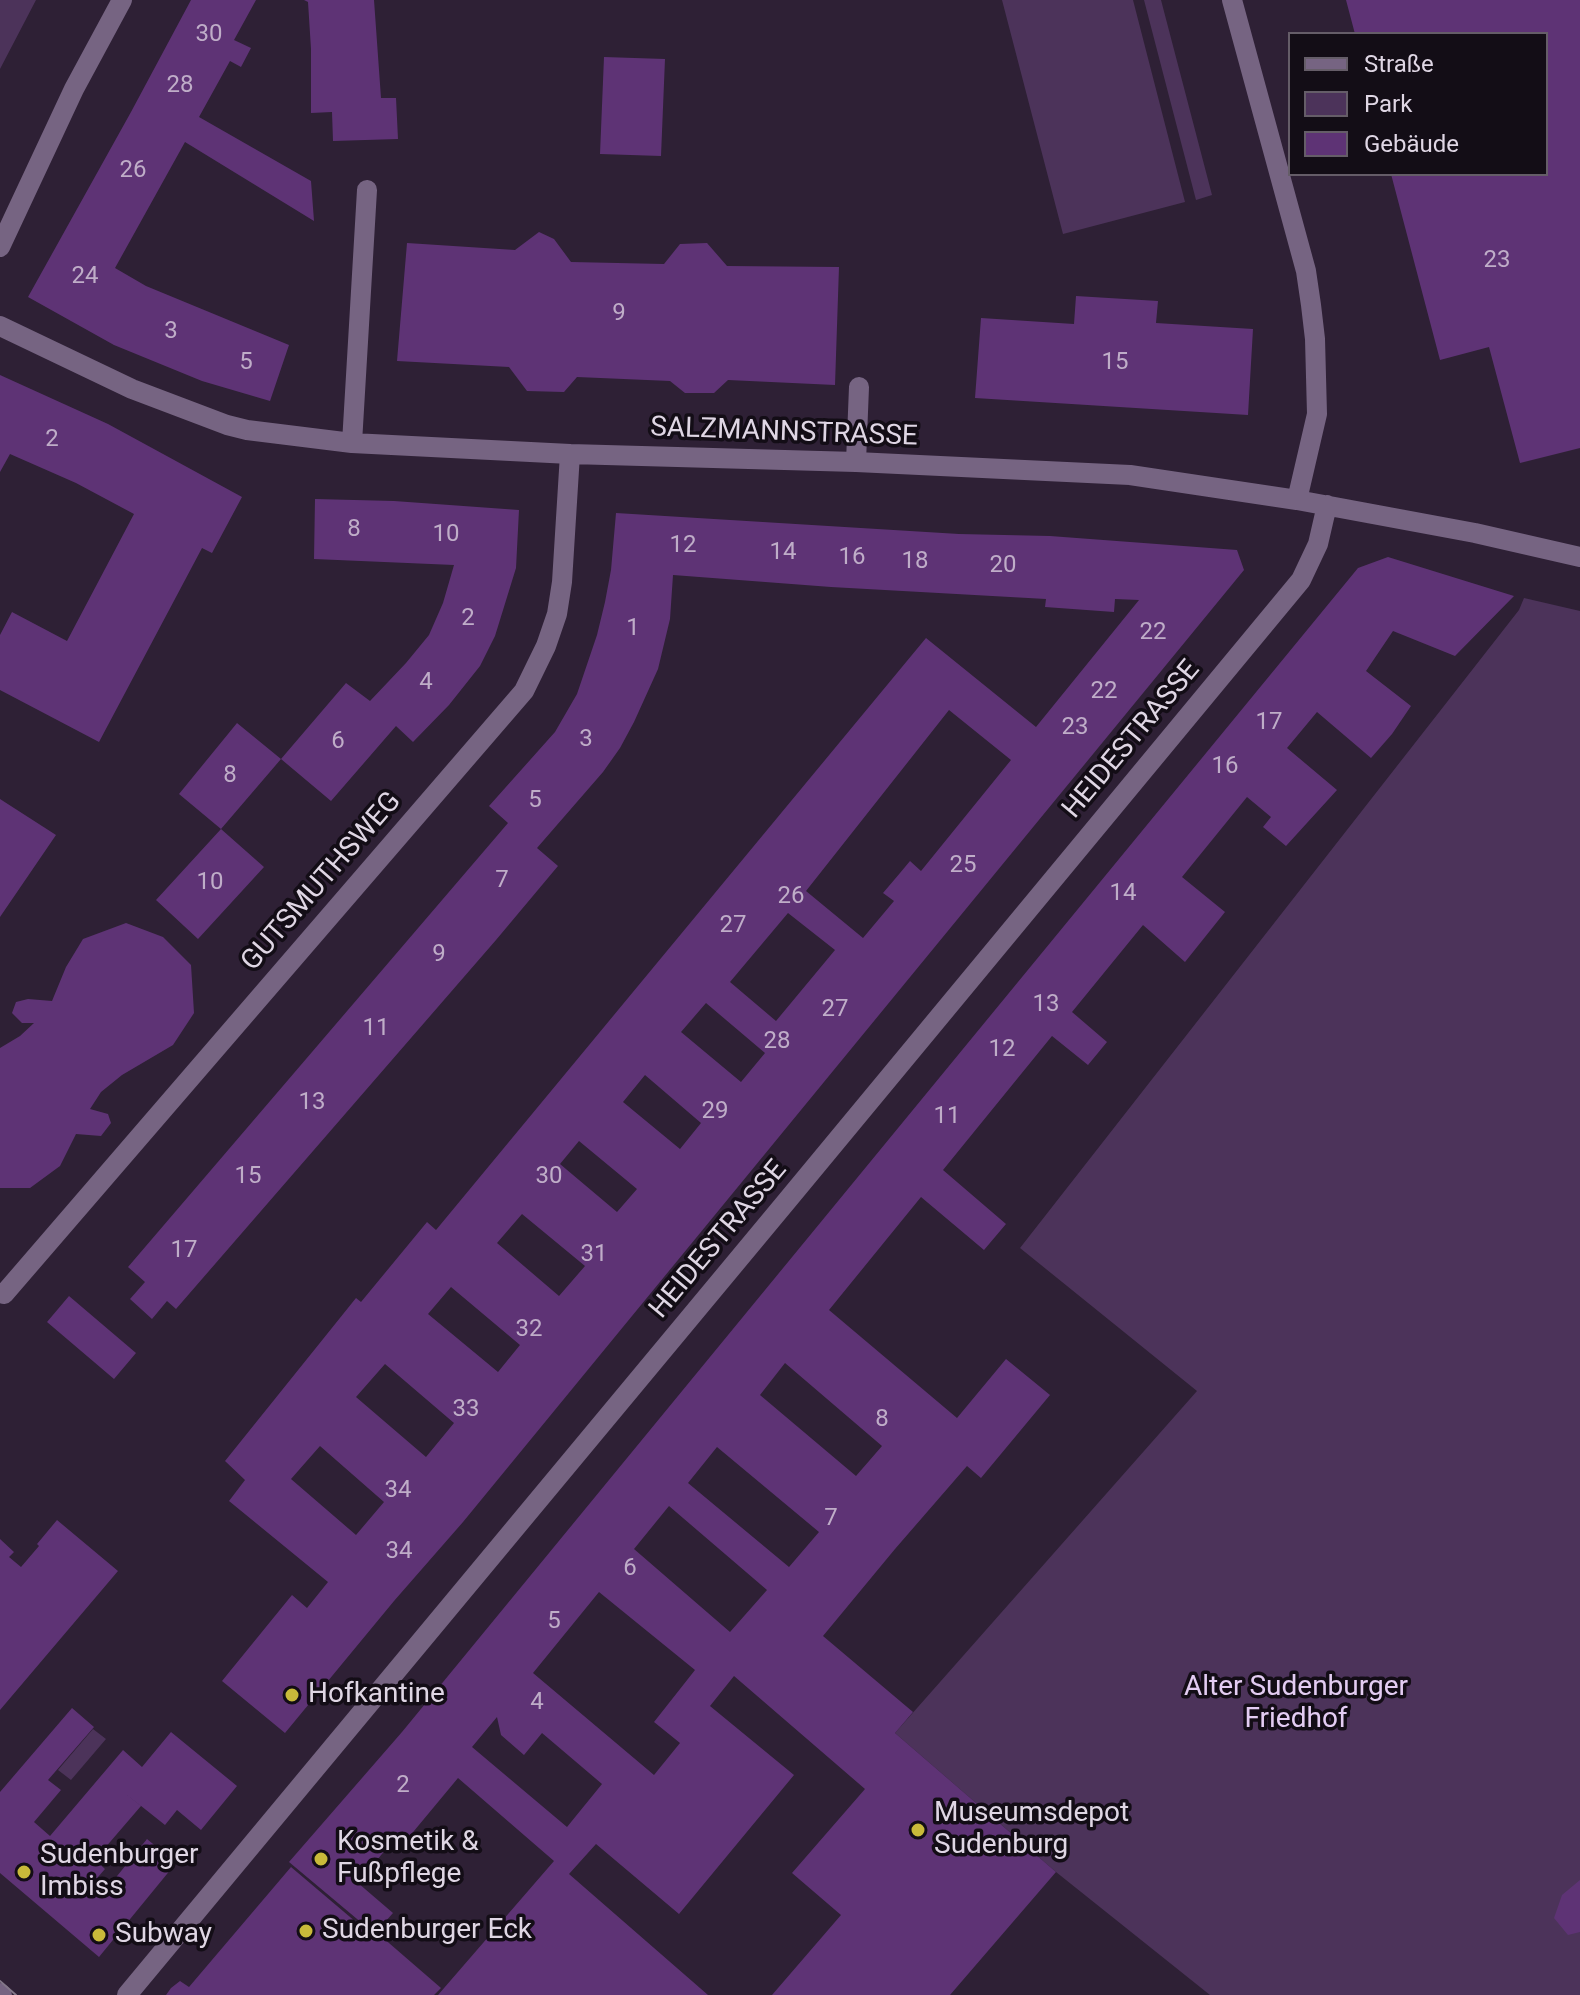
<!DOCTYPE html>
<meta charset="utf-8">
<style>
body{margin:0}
#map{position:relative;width:1580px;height:1995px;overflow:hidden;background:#2e2035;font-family:Roboto,sans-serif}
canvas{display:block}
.legend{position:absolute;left:1288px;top:32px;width:260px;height:144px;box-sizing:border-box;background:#130d16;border:2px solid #655d68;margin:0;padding:10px 14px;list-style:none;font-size:24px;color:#dfd6e4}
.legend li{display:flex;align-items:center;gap:16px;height:40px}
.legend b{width:40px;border:2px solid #655d68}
</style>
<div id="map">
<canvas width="1580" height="1995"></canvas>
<ul class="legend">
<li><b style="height:10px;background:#766482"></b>Straße</li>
<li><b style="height:22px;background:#4c335a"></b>Park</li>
<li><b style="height:22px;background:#5e3375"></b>Gebäude</li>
</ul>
</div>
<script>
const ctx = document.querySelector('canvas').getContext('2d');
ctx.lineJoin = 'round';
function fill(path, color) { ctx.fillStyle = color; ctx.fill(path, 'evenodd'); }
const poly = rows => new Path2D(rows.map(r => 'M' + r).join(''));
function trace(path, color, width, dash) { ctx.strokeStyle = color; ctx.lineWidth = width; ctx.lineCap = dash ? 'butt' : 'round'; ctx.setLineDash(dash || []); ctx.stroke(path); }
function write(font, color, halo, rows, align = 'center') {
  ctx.font = font + ' Roboto,sans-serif'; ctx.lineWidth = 7; ctx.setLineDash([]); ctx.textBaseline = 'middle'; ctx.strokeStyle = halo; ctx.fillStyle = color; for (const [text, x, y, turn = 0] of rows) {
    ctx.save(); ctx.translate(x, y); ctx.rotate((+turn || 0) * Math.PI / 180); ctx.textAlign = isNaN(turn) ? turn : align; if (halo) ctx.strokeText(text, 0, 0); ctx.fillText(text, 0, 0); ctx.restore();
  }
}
fill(poly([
 [0,0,36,0,0,69],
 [1002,0,1133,0,1185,202,1063,234],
 [1144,0,1161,0,1212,195,1196,200],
 [1524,598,1580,611,1580,1995,1210,1995,1056,1872,895,1733,1197,1391,1020,1248,1519,610],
 [93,1729,106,1739,71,1780,58,1770]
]), '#4c335a');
fill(poly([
 [191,0,256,0,234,40,251,48,241,67,230,61,199,117,311,181,314,221,185,142,115,268,146,286,289,345,270,401,202,381,114,345,28,297,131,112],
 [304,0,374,0,381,98,396,98,398,139,333,141,332,112,311,113,311,49,308,2],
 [1346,0,1580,0,1580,448,1520,463,1489,347,1440,360,1391,174,1546,174,1546,34,1355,34],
 [604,57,665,59,661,156,600,154],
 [539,232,554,239,571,262,664,264,680,244,707,243,727,266,839,267,835,385,728,380,714,393,685,393,670,381,577,377,564,392,527,391,509,367,397,361,407,243,515,250],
 [1076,296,1158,301,1156,323,1253,329,1248,415,975,398,981,318,1074,324],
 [0,375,108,424,242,497,212,553,202,548,99,742,0,690,0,635,12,612,67,641,134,514,76,483,10,454,0,472],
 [315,499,394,501,519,510,516,568,495,636,480,666,449,705,413,742,396,726,331,801,281,759,346,683,370,701,406,663,429,635,443,603,454,565,314,559],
 [616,513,959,534,1050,536,1237,550,1244,570,463,1522,394,1601,285,1733,222,1681,292,1595,307,1608,328,1582,229,1501,245,1480,225,1461,356,1298,361,1302,427,1222,436,1230,926,638,1036,727,1139,600,1115,599,1114,612,1045,607,1046,599,831,587,673,575,670,619,658,669,634,722,620,748,603,772,537,848,558,866,496,940,176,1309,167,1301,152,1319,130,1299,145,1282,128,1267,508,823,489,806,555,732,577,694,597,635,605,602,611,570],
 [949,710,1011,760,921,871,910,861,900,873,883,893,894,901,863,938,806,891],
 [788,913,835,950,776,1021,730,982],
 [706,1003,765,1053,741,1082,681,1032],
 [645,1075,701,1123,680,1149,623,1102],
 [579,1141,637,1189,617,1212,560,1164],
 [522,1214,585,1266,559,1296,497,1243],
 [451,1287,520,1345,498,1372,428,1314],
 [385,1364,454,1423,426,1457,356,1397],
 [320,1446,384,1502,356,1535,291,1479],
 [1388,557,1514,596,1455,656,1393,631,1366,671,1411,706,1392,734,1371,758,1317,712,1287,748,1337,790,1286,846,1263,827,1271,817,1247,797,1182,877,1225,912,1185,962,1143,925,1072,1012,1107,1042,1088,1065,1052,1036,943,1170,1006,1224,984,1250,921,1197,829,1310,957,1418,1006,1359,1050,1395,981,1478,967,1466,895,1549,823,1636,913,1712,895,1733,1056,1872,950,1995,772,1995,841,1915,792,1873,865,1789,734,1676,710,1706,794,1775,679,1914,596,1844,569,1874,708,1995,438,1995,554,1861,458,1778,404,1843,396,1837,358,1883,393,1913,378,1930,366,1920,363,1924,289,1862,402,1732,1358,568],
 [785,1363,882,1446,856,1476,760,1395],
 [717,1447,819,1532,789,1567,688,1483],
 [669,1506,767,1590,730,1632,634,1549],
 [599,1592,695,1670,654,1722,680,1743,654,1775,533,1673],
 [497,1717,501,1735,524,1755,542,1733,602,1784,567,1827,472,1747],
 [237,723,281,759,221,829,179,794],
 [0,799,56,835,0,917],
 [221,829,264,867,198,939,156,900],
 [126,923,163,937,191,965,194,1013,173,1045,122,1075,101,1092,90,1109,108,1114,111,1123,101,1136,76,1134,60,1166,30,1188,0,1188,0,1048,20,1036,34,1023,22,1023,12,1013,16,1002,28,999,52,1001,66,967,83,939],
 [69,1296,136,1353,114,1379,47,1322],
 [57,1520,118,1571,0,1710,0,1539,14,1552,9,1557,21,1567,39,1546,37,1544],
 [72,1708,94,1727,48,1780,61,1790,34,1822,50,1836,123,1750,142,1767,171,1732,237,1786,201,1830,177,1810,165,1825,121,1790,141,1806,98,1856,94,1853,91,1856,105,1869,98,1877,109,1886,147,1839,176,1863,99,1957,0,1873,0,1792],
 [291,1867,363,1928,367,1924,441,1988,434,1995,166,1995,171,1988,180,1981,189,1987],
 [1580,1880,1580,1932,1568,1935,1554,1918,1562,1895]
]), '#5e3375');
trace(poly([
 [1232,0,1306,271,1311,305,1315,339,1317,414,1297,500],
 [0,247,74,89,122,0],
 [0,326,132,389,227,425,247,430,352,443,570,454,856,462,1130,475,1297,500,1475,533,1580,557],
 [352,443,367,190],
 [856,462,859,387],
 [4,1294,524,691,546,646,557,614,562,582,570,454],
 [0,1993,2,1995],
 [127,1995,786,1202,1301,580,1318,544,1327,505]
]), '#766482', 20);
trace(poly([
 [0,1981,16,1995]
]), '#837789', 2);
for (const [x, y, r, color] of [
 [292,1695,8,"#c9ba3a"],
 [918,1830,8,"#c9ba3a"],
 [321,1859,8,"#c9ba3a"],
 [24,1872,8,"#c9ba3a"],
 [306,1931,8,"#c9ba3a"],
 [99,1935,8,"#c9ba3a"]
]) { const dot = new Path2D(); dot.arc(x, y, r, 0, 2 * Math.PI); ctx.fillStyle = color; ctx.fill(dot); trace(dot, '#130d16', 3); }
write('24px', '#bfadc8', null, [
 ["30",209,35],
 ["28",180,86],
 ["26",133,171],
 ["23",1497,261],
 ["24",85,277],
 ["9",619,314],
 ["3",171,332],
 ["5",246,363],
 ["15",1115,363],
 ["2",52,440],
 ["8",354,530],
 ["10",446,535],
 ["12",683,546],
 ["14",783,553],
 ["16",852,558],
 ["18",915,562],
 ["20",1003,566],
 ["2",468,619],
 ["1",633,629],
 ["22",1153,633],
 ["4",426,683],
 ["22",1104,692],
 ["17",1269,723],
 ["23",1075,728],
 ["3",586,740],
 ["6",338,742],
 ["16",1225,767],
 ["8",230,776],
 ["5",535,801],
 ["25",963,866],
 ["7",502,881],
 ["10",210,883],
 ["14",1123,894],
 ["26",791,897],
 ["27",733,926],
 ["9",439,955],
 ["13",1046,1005],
 ["27",835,1010],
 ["11",376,1029],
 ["28",777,1042],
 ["12",1002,1050],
 ["13",312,1103],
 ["29",715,1112],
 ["11",947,1117],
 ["15",248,1177],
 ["30",549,1177],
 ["17",184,1251],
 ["31",594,1255],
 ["32",529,1330],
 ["33",466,1410],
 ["8",882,1420],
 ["34",398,1491],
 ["7",831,1519],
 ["34",399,1552],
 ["6",630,1569],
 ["5",554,1622],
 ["4",537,1703],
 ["2",403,1786]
]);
write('28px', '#dfd6e4', '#130d16', [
 ["SALZMANNSTRASSE",784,433,2],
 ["HEIDESTRASSE",1132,740,-50],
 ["GUTSMUTHSWEG",322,882,-49],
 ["HEIDESTRASSE",719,1240,-50]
]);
write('28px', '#e3ccf2', '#130d16', [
 ["Alter Sudenburger",1296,1688],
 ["Friedhof",1296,1720]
]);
write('28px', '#dfd6e4', '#130d16', [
 ["Hofkantine",308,1695],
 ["Museumsdepot",934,1814],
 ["Sudenburg",934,1846],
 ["Kosmetik &",337,1843],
 ["Fußpflege",337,1875],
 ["Sudenburger",40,1856],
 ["Imbiss",40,1888],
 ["Sudenburger Eck",322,1931],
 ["Subway",115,1935]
], 'left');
</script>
